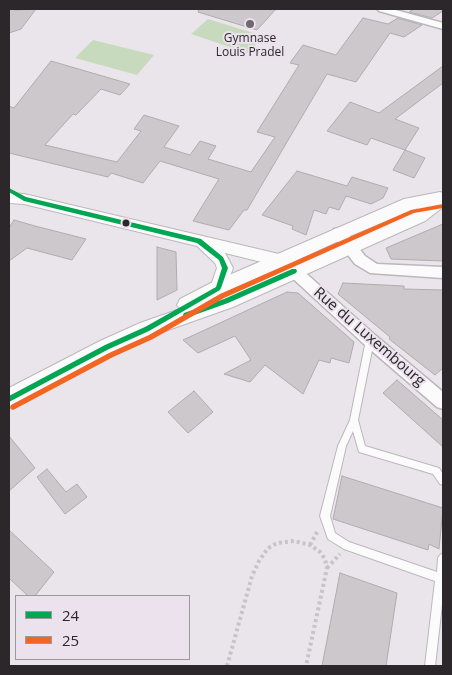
<!DOCTYPE html>
<style>
body{margin:0}
#map{position:relative;width:452px;height:675px;overflow:hidden;background:#eae5ea;font-family:"Open Sans",sans-serif}
canvas{display:block}
.frame{position:absolute;inset:0;border:10px solid #2b272b;pointer-events:none}
.legend{position:absolute;left:15px;top:595px;width:175px;height:65px;box-sizing:border-box;background:#ece2ed;border:1px solid #9f979f;margin:0;padding:6px 9px;list-style:none;font-size:15px;color:#2b272b}
.legend li{display:flex;align-items:center;gap:10px;height:25px}
.legend b{width:25px;border:1px solid #9f979f}
</style>
<div id="map">
<canvas width="452" height="675"></canvas>
<div class="frame"></div>
<ul class="legend">
<li><b style="height:6px;background:#00a651"></b>24</li>
<li><b style="height:6px;background:#f26522"></b>25</li>
</ul>
</div>
<script>
const ctx = document.querySelector('canvas').getContext('2d');
ctx.lineJoin = 'round';
function fill(path, color) { ctx.fillStyle = color; ctx.fill(path, 'evenodd'); }
const poly = rows => new Path2D(rows.map(r => 'M' + r).join(''));
function trace(path, color, width, dash) { ctx.strokeStyle = color; ctx.lineWidth = width; ctx.lineCap = dash ? 'butt' : 'round'; ctx.setLineDash(dash || []); ctx.stroke(path); }
function write(font, color, halo, rows, align = 'center') {
  ctx.font = font + ' "Open Sans",sans-serif'; ctx.lineWidth = 4; ctx.setLineDash([]); ctx.textBaseline = 'middle'; ctx.strokeStyle = halo; ctx.fillStyle = color; for (const [text, x, y, turn = 0] of rows) {
    ctx.save(); ctx.translate(x, y); ctx.rotate((+turn || 0) * Math.PI / 180); ctx.textAlign = isNaN(turn) ? turn : align; if (halo) ctx.strokeText(text, 0, 0); ctx.fillText(text, 0, 0); ctx.restore();
  }
}
fill(poly([
 [208,19,263,36,248,53,191,34],
 [93,40,154,55,137,75,75,58]
]), '#c7dabd');
const building = poly([
 [9,9,16,10,36,9,21,29,9,33,9,9],
 [199,9,276,9,257,30,198,12,199,9],
 [414,9,443,9,443,11,432,18,409,12,414,9],
 [363,18,388,24,398,18,422,25,404,37,390,33,356,82,327,74,247,210,244,210,229,230,193,221,219,179,160,161,143,183,111,173,108,177,9,153,9,106,14,108,51,61,130,84,120,95,101,89,76,115,73,114,45,145,117,162,141,131,134,129,144,115,179,126,164,147,190,155,200,141,216,146,208,159,251,172,275,137,257,132,299,65,290,63,303,45,336,55,363,18],
 [443,66,443,83,395,119,419,128,405,150,371,138,367,145,327,131,350,102,379,113,443,66],
 [405,150,425,158,414,178,393,170,405,150],
 [297,171,347,186,352,177,388,188,383,198,371,204,346,196,339,210,329,207,326,214,314,210,306,235,292,229,293,226,262,215,297,171],
 [14,220,35,226,86,239,72,260,27,248,9,261,9,228,14,220],
 [443,224,443,261,391,259,386,248,443,224],
 [157,247,176,252,177,290,157,300,157,247],
 [343,283,404,286,404,289,443,290,443,368,435,375,389,339,390,337,338,294,343,283],
 [287,292,298,293,354,342,349,363,331,358,330,363,319,360,303,394,265,365,250,382,224,374,251,360,235,336,198,353,183,340,287,292],
 [397,380,443,420,443,447,383,393,397,380],
 [194,391,213,412,188,433,168,412,194,391],
 [9,436,35,468,9,491,9,436],
 [47,469,66,492,77,484,87,497,65,514,37,477,47,469],
 [342,476,443,508,439,549,429,544,428,550,333,519,342,476],
 [9,530,54,572,35,596,28,596,9,578,9,530],
 [340,573,397,593,386,666,322,666,340,573]
]);
fill(building, '#ccc8cc');
trace(building, '#afabaf', 1);
const service = poly([
 [370,337,373,338,374,340,358,420,365,446,439,468,443,474,443,485,440,484,433,474,359,452,353,431,346,446,330,516,335,533,349,542,437,572,438,558,440,555,443,553,443,596,435,666,425,666,435,581,344,549,328,539,320,516,338,446,350,420,366,340,367,338,370,337]
]);
const minor = poly([
 [377,9,392,9,443,23,443,29,379,11,377,9],
 [339,228,344,229,365,256,377,264,443,267,443,278,370,273,355,264,334,237,332,233,334,229,339,228],
 [294,266,299,267,375,335,443,392,443,409,437,407,365,345,289,275,287,271,289,267,294,266]
]);
const tertiary = poly([
 [9,193,24,194,279,254,300,266,302,271,300,276,294,277,274,265,225,253,233,268,224,293,218,295,212,293,210,288,217,268,215,263,197,246,24,204,9,203,9,193]
]);
const secondary = poly([
 [440,192,443,193,443,207,425,221,233,307,154,335,114,353,9,409,9,388,100,341,140,323,180,309,177,305,180,299,211,283,404,199,440,192],
 [418,208,413,211,237,288,345,238,418,208]
]);
trace(service, '#bbb7bb', 2);
trace(minor, '#bbb7bb', 3);
trace(tertiary, '#bbb7bb', 2);
trace(secondary, '#bbb7bb', 2);
trace(poly([
 [310,545,317,532],
 [327,568,340,554],
 [227,666,252,576,259,561,268,548,277,543,294,541,310,545,320,552,325,559,327,568,306,666]
]), '#c6c4c6', 4, [3, 3]);
fill(service, '#fcfbfc');
fill(minor, '#fcfbfc');
fill(tertiary, '#fcfbfc');
fill(secondary, '#fcfbfc');
fill(poly([
 [9,188,26,197,201,239,223,257,228,268,221,288,220,290,149,331,109,349,9,402,9,396,105,345,145,327,216,287,222,268,219,260,197,243,24,201,9,192,9,188],
 [292,269,296,269,297,271,296,273,228,303,186,318,184,317,183,315,184,313,224,299,292,269]
]), '#00a651');
fill(poly([
 [443,204,443,208,414,213,224,298,153,339,113,357,15,409,13,410,11,409,10,407,11,405,109,353,149,335,220,294,411,210,443,204]
]), '#f26522');
for (const [x, y, r, color] of [
 [250,24,5,"#6e6a6e"],
 [126,223,4.5,"#2b272b"]
]) { const dot = new Path2D(); dot.arc(x, y, r, 0, 2 * Math.PI); ctx.fillStyle = color; ctx.fill(dot); trace(dot, '#ece2ed', 2); }
write('12px', '#2b272b', '#ece2ed', [
 ["Gymnase",250,39],
 ["Louis Pradel",250,53]
]);
write('15px', '#2b272b', '#ece2ed', [
 ["Rue du Luxembourg",369,337,41]
]);
</script>
